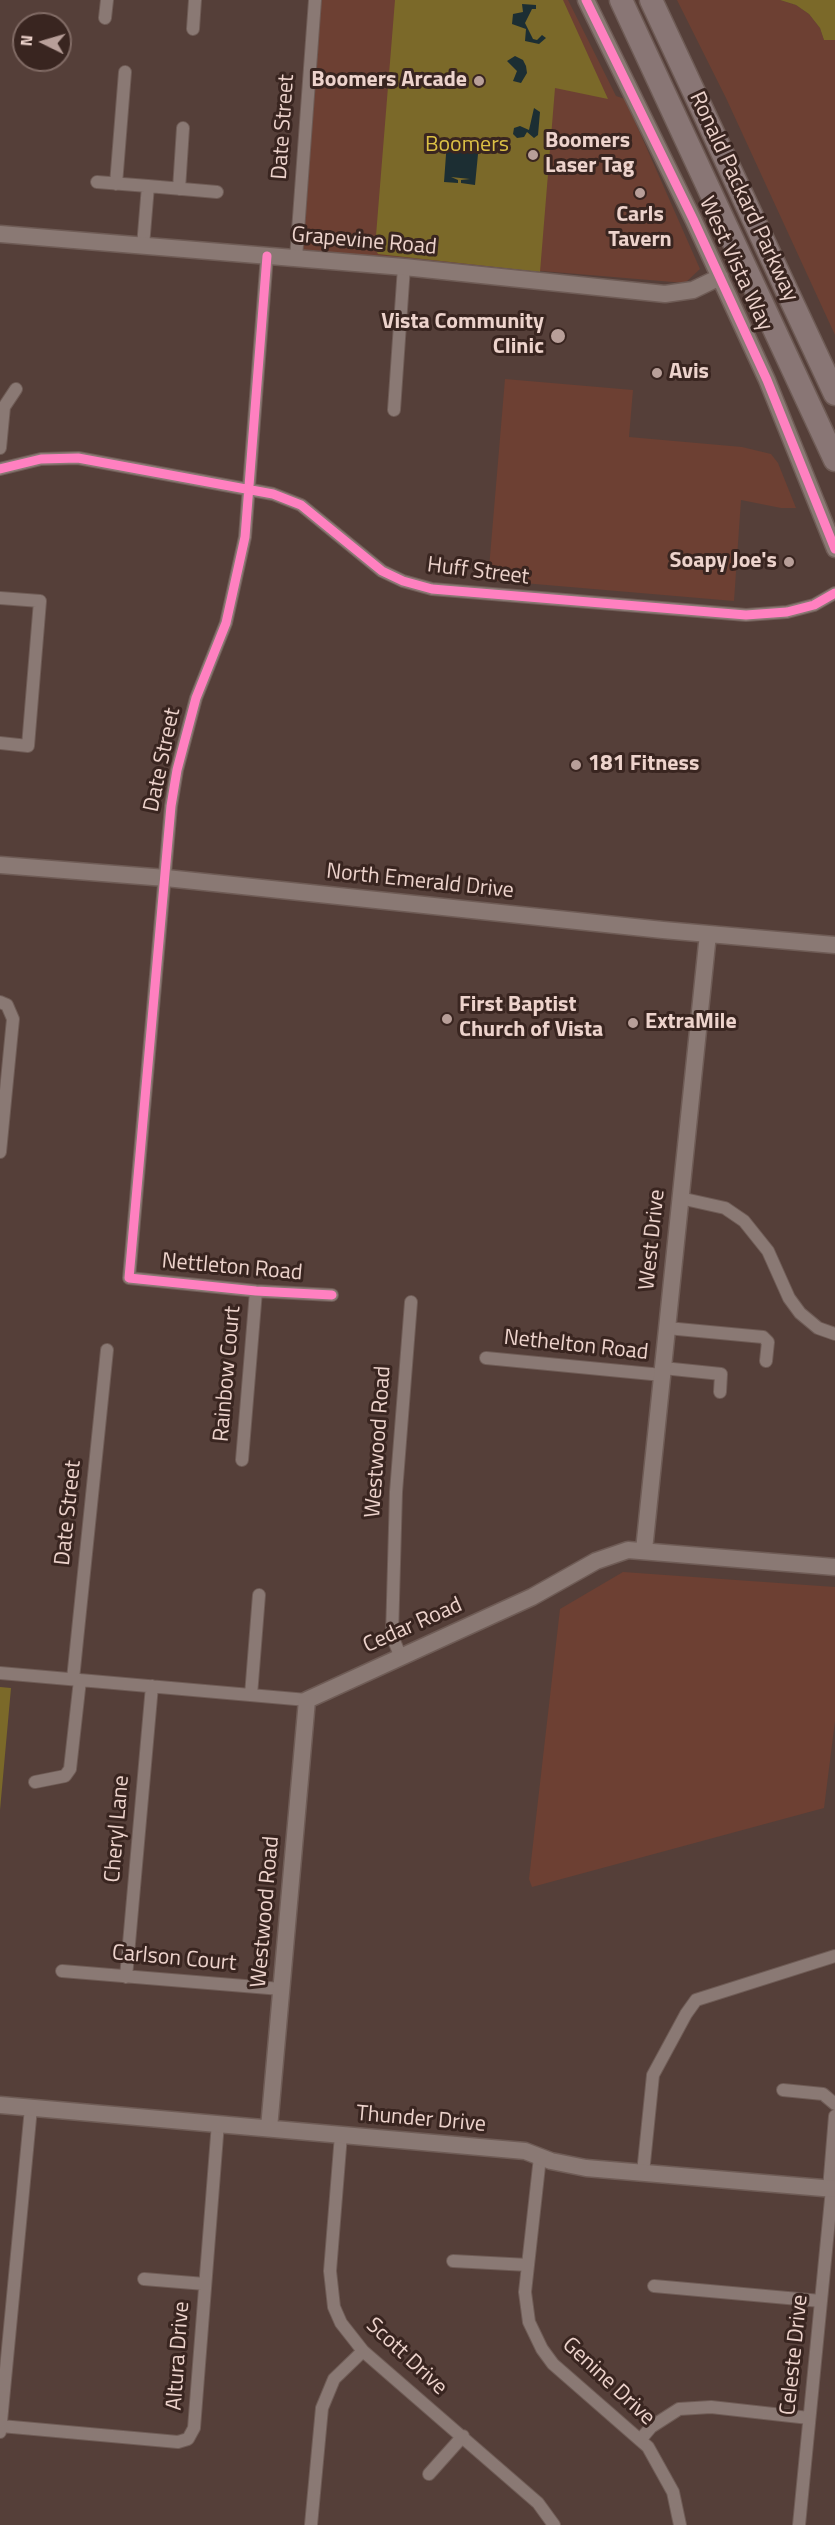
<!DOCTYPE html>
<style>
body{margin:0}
#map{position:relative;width:835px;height:2525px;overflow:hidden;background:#553f39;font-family:"Titillium Web",sans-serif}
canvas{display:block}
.north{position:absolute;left:12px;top:12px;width:60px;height:60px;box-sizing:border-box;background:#392520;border:2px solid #816b65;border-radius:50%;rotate:275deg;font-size:16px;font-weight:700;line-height:24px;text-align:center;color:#edd3cc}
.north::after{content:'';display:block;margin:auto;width:21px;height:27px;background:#b89f99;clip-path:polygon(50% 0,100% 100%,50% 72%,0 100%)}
</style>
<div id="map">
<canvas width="835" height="2525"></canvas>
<div class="north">N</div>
</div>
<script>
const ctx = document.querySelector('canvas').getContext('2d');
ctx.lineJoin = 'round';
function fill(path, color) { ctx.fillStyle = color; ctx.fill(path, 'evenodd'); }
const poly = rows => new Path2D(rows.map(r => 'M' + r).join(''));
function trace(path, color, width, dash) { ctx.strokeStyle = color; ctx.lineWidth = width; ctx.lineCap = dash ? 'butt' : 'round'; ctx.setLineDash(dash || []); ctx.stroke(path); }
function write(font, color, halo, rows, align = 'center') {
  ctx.font = font + ' "Titillium Web",sans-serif'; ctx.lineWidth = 6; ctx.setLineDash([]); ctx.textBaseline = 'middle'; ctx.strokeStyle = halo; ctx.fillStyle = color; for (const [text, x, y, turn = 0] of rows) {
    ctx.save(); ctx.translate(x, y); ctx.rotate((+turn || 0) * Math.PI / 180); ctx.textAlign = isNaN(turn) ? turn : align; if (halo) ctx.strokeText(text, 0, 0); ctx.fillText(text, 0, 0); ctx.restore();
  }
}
fill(poly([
 [320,0,568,0,616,96,625,99,700,269,685,283,302,251],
 [677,0,780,0,796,5,809,14,820,28,824,40,835,40,835,335,726,98],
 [505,379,633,390,629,437,742,447,771,454,778,463,796,508,781,508,741,500,734,601,488,580],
 [623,1572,835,1587,835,1721,824,1808,532,1887,529,1879,560,1609]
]), '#6d4033');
fill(poly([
 [395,0,563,0,608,99,555,88,540,272,378,254,375,248],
 [780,0,835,0,835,40,824,40,820,28,809,14,796,5],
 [0,1687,11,1688,0,1810]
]), '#7b6929');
fill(poly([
 [522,4,536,5,536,9,532,9,525,23,533,39,537,40,542,35,546,38,539,44,525,41,526,29,512,24,513,14,523,12],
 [515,56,523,60,526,66,527,73,521,83,513,81,517,71,507,61],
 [534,108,540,112,538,135,534,138,527,132,524,137,517,138,513,134,514,128,520,126,529,130],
 [447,141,479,144,475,185,461,183,461,180,470,179,451,177,458,180,458,183,444,182]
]), '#1c2e33');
const street = poly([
 [105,18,107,0],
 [193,29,195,0],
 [97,182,148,186],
 [116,184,125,72],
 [179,189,183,128],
 [143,246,148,186,217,192],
 [267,256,245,537,226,623,196,698,177,770,171,806,129,1278,256,1291,332,1295],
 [296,258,315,0],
 [394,410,404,267],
 [0,448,4,407,16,389],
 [0,469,41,459,78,458,273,494,301,505,382,571,403,581,432,589,746,615,787,612,814,605,835,593],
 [0,598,40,601,28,746,0,743],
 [0,1002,7,1005,13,1019,0,1152],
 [680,1198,725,1208,744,1221,768,1251,789,1298,800,1313,818,1328,835,1334],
 [667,1328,763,1337,768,1342,766,1361],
 [486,1358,662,1375],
 [663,1368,721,1374,720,1392],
 [242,1460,256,1291],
 [400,1655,392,1636,396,1492,411,1302],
 [0,1673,307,1700],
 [73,1679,107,1350],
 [251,1695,259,1595],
 [35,1782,65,1776,70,1769,80,1680],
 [62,1971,281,1989],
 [126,1977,152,1686],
 [783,2090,823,2094,835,2104],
 [341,2135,330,2271,334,2307,341,2323,363,2351,538,2503,554,2525],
 [540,2157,525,2292,529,2322,542,2349,553,2364,648,2447,673,2492,680,2525],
 [643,2173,653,2075,686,2014,696,2000,835,1956],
 [829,2189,835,2116],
 [453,2261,528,2265],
 [144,2279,205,2284],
 [654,2286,821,2301],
 [1,2426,178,2442,188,2439,194,2428,218,2123],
 [0,2432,31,2108],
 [640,2440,651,2427,679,2409,711,2407,809,2418],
 [429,2474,463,2436],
 [311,2525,322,2408,334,2379,363,2351],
 [799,2525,832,2189]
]);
const secondary = poly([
 [586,0,693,219,767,380,835,549],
 [0,234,404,267,665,294,693,290,720,277],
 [0,865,166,878,663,930,835,945],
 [644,1550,708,934],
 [0,2105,525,2151,551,2161,586,2168,835,2189],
 [269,2128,307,1700,532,1597,596,1561,628,1550,835,1567]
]);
const highway = poly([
 [621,0,835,460],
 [651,0,835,394]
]);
trace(street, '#6f5c56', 14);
trace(secondary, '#6f5c56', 19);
trace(highway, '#6f5c56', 25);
trace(street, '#8a7974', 12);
trace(secondary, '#8a7974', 16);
trace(highway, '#897675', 22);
trace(poly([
 [586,0,693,219,767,380,835,549],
 [267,256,245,537,226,623,196,698,177,770,171,806,129,1278,256,1291,332,1295],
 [0,469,41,459,78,458,273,494,301,505,382,571,403,581,432,589,746,615,787,612,814,605,835,593]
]), '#ff80c0', 9);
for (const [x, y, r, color] of [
 [479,81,6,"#b89f99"],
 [533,155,6,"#b89f99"],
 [640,193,6,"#b89f99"],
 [558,336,8,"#b89f99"],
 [657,373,6,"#b89f99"],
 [789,562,6,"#b89f99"],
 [576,765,6,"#b89f99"],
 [447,1019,6,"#b89f99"],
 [633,1023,6,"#b89f99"]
]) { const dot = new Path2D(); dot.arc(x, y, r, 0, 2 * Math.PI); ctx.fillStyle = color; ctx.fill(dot); trace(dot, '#392520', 2); }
write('bold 22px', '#edd3cc', '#392520', [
 ["Boomers Arcade",467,81,"right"],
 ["Boomers",545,142],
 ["Laser Tag",545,167],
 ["Carls",640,216,"center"],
 ["Tavern",640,241,"center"],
 ["Vista Community",544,323,"right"],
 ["Clinic",544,348,"right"],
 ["Avis",669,373],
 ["Soapy Joe's",777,562,"right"],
 ["181 Fitness",588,765],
 ["First Baptist",459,1006],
 ["Church of Vista",459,1031],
 ["ExtraMile",645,1023]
], 'left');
write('22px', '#edd3cc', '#392520', [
 ["Date Street",284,127,-86],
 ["Ronald Packard Parkway",743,197,65],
 ["Grapevine Road",364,242,5],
 ["West Vista Way",735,264,65],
 ["Huff Street",478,572,7],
 ["Date Street",163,760,-78],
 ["North Emerald Drive",420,882,6],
 ["West Drive",653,1240,-84],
 ["Nettleton Road",232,1268,5],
 ["Nethelton Road",576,1346,6],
 ["Rainbow Court",228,1374,-85],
 ["Westwood Road",379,1442,-86],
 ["Date Street",69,1513,-84],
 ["Cedar Road",413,1626,-24],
 ["Cheryl Lane",118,1829,-85],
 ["Westwood Road",266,1912,-85],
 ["Carlson Court",174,1959,5],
 ["Thunder Drive",421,2120,5],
 ["Celeste Drive",795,2355,-84],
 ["Altura Drive",179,2356,-86],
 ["Scott Drive",406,2357,43],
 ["Genine Drive",608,2382,43]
]);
write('22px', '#dcc045', '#392520', [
 ["Boomers",467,146]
]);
</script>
